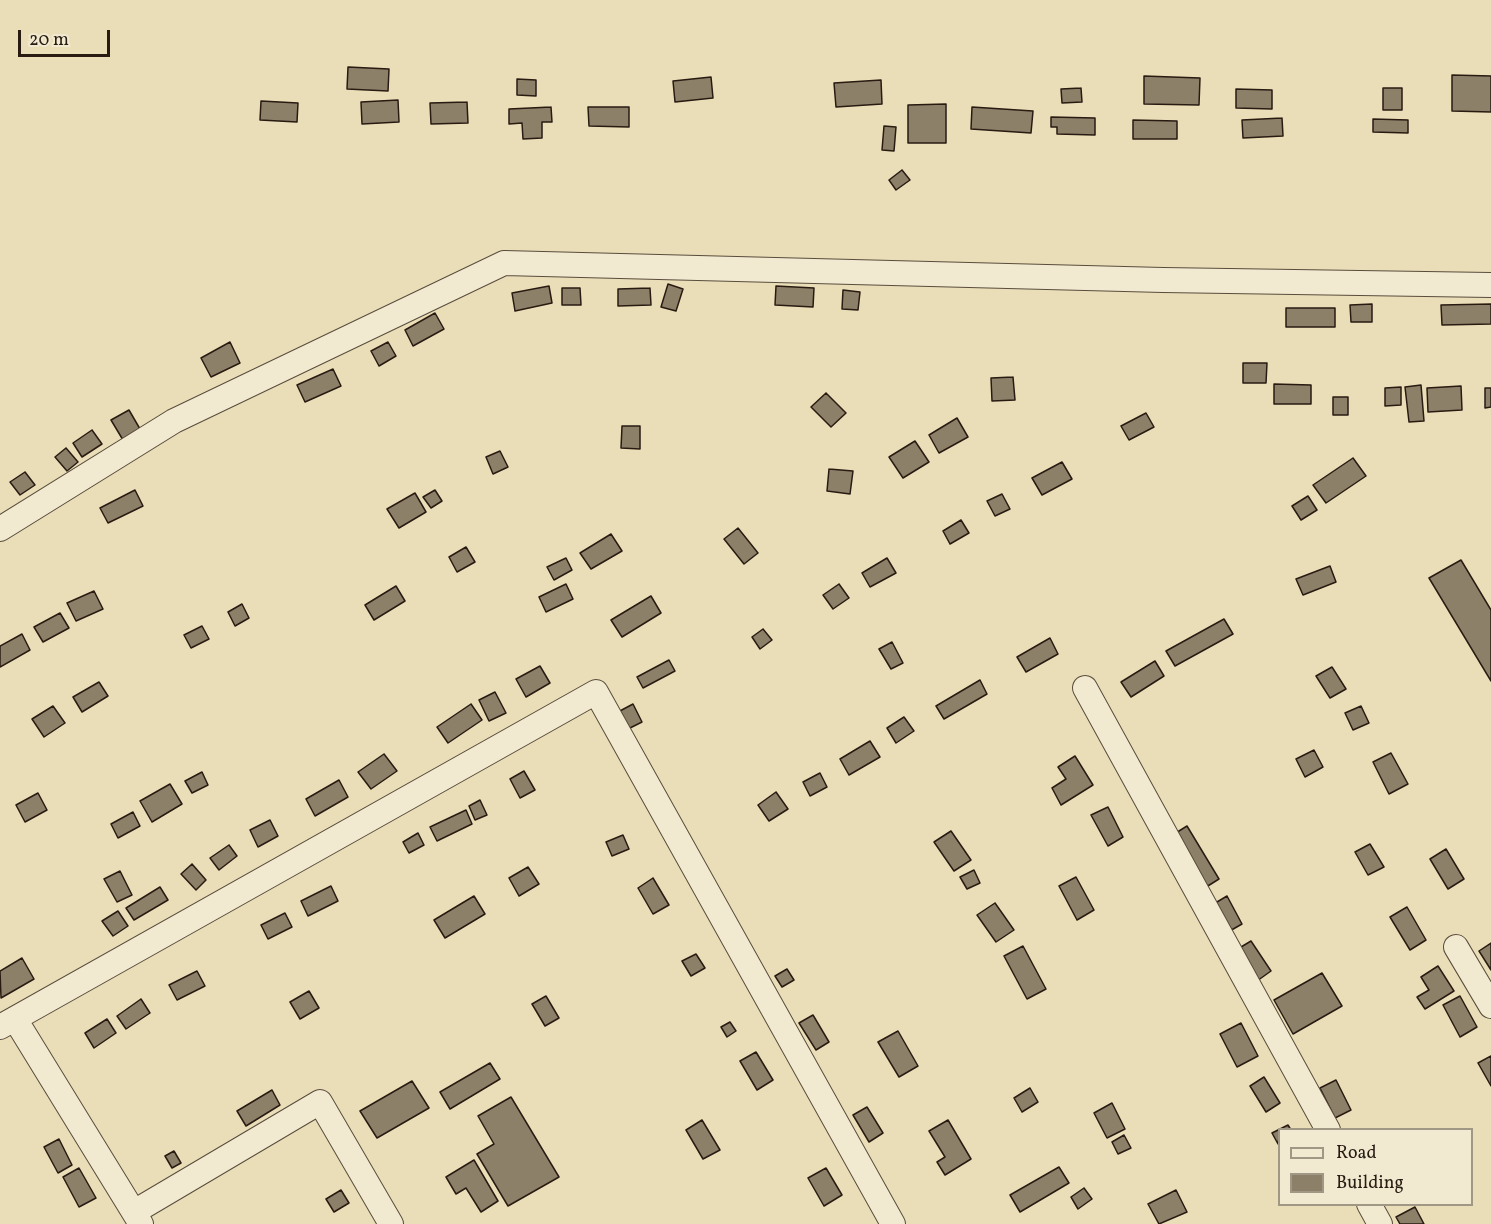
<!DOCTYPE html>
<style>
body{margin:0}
#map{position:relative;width:1491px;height:1224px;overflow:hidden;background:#eadeb8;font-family:Vollkorn,serif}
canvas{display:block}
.legend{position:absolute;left:1278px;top:1128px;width:195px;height:78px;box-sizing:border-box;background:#f1ead1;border:2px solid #a19785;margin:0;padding:8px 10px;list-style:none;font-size:18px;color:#291b12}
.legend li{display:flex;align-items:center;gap:12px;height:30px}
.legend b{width:30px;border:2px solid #a19785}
.scale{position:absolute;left:18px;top:30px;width:92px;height:27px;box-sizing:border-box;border:3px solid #291b12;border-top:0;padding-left:8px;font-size:18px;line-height:21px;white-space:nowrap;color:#291b12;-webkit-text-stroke:4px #f1ead1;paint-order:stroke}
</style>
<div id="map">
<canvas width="1491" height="1224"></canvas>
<ul class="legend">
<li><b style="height:8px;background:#f1ead1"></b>Road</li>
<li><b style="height:16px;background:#8d8068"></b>Building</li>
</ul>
<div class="scale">20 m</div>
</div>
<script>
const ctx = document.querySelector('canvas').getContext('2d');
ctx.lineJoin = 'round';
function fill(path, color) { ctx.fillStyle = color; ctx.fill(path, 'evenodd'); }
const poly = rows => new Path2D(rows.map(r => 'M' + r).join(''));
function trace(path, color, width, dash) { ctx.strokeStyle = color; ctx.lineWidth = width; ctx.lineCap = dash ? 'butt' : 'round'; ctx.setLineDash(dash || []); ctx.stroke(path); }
const building = poly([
 [348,67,389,69,388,91,347,89,348,67],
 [1452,75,1491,76,1491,112,1452,111,1452,75],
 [1144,76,1200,78,1199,105,1144,104,1144,76],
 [711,77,713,98,675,102,673,81,711,77],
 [517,79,536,80,536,96,517,95,517,79],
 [881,80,882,104,836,107,834,83,881,80],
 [1081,88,1082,102,1062,103,1061,89,1081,88],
 [1383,88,1402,88,1402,110,1383,110,1383,88],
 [1236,89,1272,90,1272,109,1236,108,1236,89],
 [398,100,399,122,362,124,361,102,398,100],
 [261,101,298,103,297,122,260,120,261,101],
 [467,102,468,123,431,124,430,103,467,102],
 [946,104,946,143,908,143,908,105,946,104],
 [551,107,552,122,542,122,542,138,523,139,522,123,509,124,509,109,551,107],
 [588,107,629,107,629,127,589,126,588,107],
 [972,107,1033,111,1031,133,971,129,972,107],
 [1051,117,1095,118,1095,135,1057,134,1057,127,1051,127,1051,117],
 [1282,118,1283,136,1243,138,1242,120,1282,118],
 [1373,119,1408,120,1408,133,1373,132,1373,119],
 [1133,120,1177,121,1177,139,1133,139,1133,120],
 [884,126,896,127,894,151,882,150,884,126],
 [902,170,910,180,896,190,889,180,902,170],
 [668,284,683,289,676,311,661,307,668,284],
 [549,286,552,303,515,311,512,293,549,286],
 [776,286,814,288,813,307,775,305,776,286],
 [562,288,580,288,581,305,562,305,562,288],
 [650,288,651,305,618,306,618,289,650,288],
 [843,290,860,292,858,310,842,309,843,290],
 [1372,304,1372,322,1351,322,1350,305,1372,304],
 [1491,304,1491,324,1442,325,1441,305,1491,304],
 [1286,308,1335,308,1335,327,1286,327,1286,308],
 [435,313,444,329,413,346,405,330,435,313],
 [230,342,240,363,211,377,201,358,230,342],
 [388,342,396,356,379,366,371,351,388,342],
 [1243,363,1267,363,1266,383,1243,383,1243,363],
 [333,369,341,386,305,402,297,385,333,369],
 [1013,377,1015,400,992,401,991,378,1013,377],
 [1274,384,1311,385,1311,404,1274,404,1274,384],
 [1421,385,1424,421,1409,422,1405,387,1421,385],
 [1461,386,1462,410,1428,412,1427,388,1461,386],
 [1401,387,1401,405,1385,406,1385,388,1401,387],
 [1485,388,1491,388,1491,407,1485,408,1485,388],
 [826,393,846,413,831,427,811,407,826,393],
 [1333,397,1348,397,1348,415,1333,415,1333,397],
 [129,410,140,429,123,440,111,420,129,410],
 [1146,413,1154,427,1129,440,1121,426,1146,413],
 [957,418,968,437,939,453,929,435,957,418],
 [622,426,640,426,640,449,621,448,622,426],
 [92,430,102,444,82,457,73,443,92,430],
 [915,441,929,462,903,478,889,457,915,441],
 [66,448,78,462,67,471,55,457,66,448],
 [500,451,508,467,493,474,486,457,500,451],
 [1353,458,1366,476,1326,503,1313,485,1353,458],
 [1062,462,1072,479,1042,495,1032,478,1062,462],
 [829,469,853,471,850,494,827,491,829,469],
 [25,472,35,485,20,495,10,482,25,472],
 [135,490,143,506,108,523,100,508,135,490],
 [435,490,442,501,431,508,423,497,435,490],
 [415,493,426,512,399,528,387,509,415,493],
 [1002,494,1010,509,995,516,987,501,1002,494],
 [1308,496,1317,510,1301,520,1292,506,1308,496],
 [961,520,969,533,950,544,943,531,961,520],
 [738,528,758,553,744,564,724,539,738,528],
 [611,534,622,551,591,569,580,553,611,534],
 [466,547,475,562,457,572,449,557,466,547],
 [566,558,572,570,554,580,547,567,566,558],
 [887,558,896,573,870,587,862,573,887,558],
 [1461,560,1491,610,1491,681,1429,578,1461,560],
 [1330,566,1336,582,1303,595,1296,579,1330,566],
 [566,584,573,599,546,612,539,597,566,584],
 [839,584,849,598,833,609,823,595,839,584],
 [396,586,405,601,374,620,365,605,396,586],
 [94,591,103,609,76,621,67,603,94,591],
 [651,596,661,613,622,637,611,620,651,596],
 [242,604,249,618,235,626,228,612,242,604],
 [60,613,69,628,43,642,34,627,60,613],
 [1224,619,1233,634,1175,666,1166,651,1224,619],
 [202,626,209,639,191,648,184,635,202,626],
 [763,629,772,640,760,649,752,637,763,629],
 [22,634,30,650,0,667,0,646,22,634],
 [1050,638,1058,654,1026,672,1017,657,1050,638],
 [892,642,903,663,891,669,879,649,892,642],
 [669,660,675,671,643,688,637,677,669,660],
 [1155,661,1164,676,1131,697,1121,682,1155,661],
 [540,666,550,683,526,697,516,679,540,666],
 [1332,667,1346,689,1330,698,1316,676,1332,667],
 [980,680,987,694,944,719,936,706,980,680],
 [99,682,108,696,82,712,73,697,99,682],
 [495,692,506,713,489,721,479,700,495,692],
 [471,704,482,720,448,743,437,727,471,704],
 [633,704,642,722,626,730,618,712,633,704],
 [53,706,65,723,44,737,32,719,53,706],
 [1361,706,1369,723,1353,730,1345,713,1361,706],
 [904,717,914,731,896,743,887,728,904,717],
 [870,741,880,757,849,775,840,759,870,741],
 [1314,750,1323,767,1305,777,1296,759,1314,750],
 [1391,753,1408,784,1389,794,1373,762,1391,753],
 [384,754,397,771,371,789,358,772,384,754],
 [1075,756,1093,785,1061,805,1052,788,1066,779,1058,767,1075,756],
 [524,771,535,790,520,798,510,779,524,771],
 [202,772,208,785,192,793,185,781,202,772],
 [820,773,827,787,810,796,803,782,820,773],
 [339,780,348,797,315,816,306,799,339,780],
 [170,784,182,804,152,822,140,801,170,784],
 [776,792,788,809,769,821,758,805,776,792],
 [38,793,47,810,25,822,16,805,38,793],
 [480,800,487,815,475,820,469,806,480,800],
 [1108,807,1123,837,1108,846,1091,815,1108,807],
 [466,810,472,824,437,841,430,827,466,810],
 [133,812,140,826,118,838,111,824,133,812],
 [270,820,278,836,258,847,250,830,270,820],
 [1187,826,1219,879,1203,889,1171,836,1187,826],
 [951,831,971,860,954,871,934,842,951,831],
 [418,833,424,845,409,853,403,842,418,833],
 [623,835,629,849,612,856,606,842,623,835],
 [1370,844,1384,867,1368,875,1355,852,1370,844],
 [229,845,237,856,219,870,210,858,229,845],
 [1446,849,1464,879,1448,889,1430,859,1446,849],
 [192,864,206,880,196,890,181,874,192,864],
 [528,867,539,884,519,896,509,878,528,867],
 [974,870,980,883,967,889,960,877,974,870],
 [120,871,132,895,117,902,104,879,120,871],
 [1076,877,1094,910,1077,920,1059,886,1076,877],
 [653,878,669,905,653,914,638,888,653,878],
 [331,886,338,901,308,916,301,901,331,886],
 [160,887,168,900,134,920,126,908,160,887],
 [474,896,485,914,445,938,434,920,474,896],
 [1227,896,1242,924,1228,932,1212,905,1227,896],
 [995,903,1014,930,996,942,977,915,995,903],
 [1407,907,1426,940,1410,950,1390,917,1407,907],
 [118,911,128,926,113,936,102,921,118,911],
 [285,913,292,927,268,939,261,925,285,913],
 [1251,941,1271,971,1257,981,1236,950,1251,941],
 [1491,943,1491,970,1479,951,1491,943],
 [1023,946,1046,989,1027,999,1004,956,1023,946],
 [696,954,705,968,691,976,682,961,696,954],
 [22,958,34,979,1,998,0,971,22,958],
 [1438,966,1454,991,1425,1009,1417,997,1429,990,1421,977,1438,966],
 [787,969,794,980,782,987,775,976,787,969],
 [197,971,205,986,177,1000,169,985,197,971],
 [1322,973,1342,1006,1293,1034,1274,1000,1322,973],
 [309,991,319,1008,300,1019,290,1002,309,991],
 [546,996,559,1018,545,1026,532,1004,546,996],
 [1460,996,1477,1027,1460,1037,1443,1005,1460,996],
 [141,999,150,1013,126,1029,117,1016,141,999],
 [813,1015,829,1042,816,1050,799,1023,813,1015],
 [107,1019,116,1033,94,1048,85,1033,107,1019],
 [730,1022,736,1031,727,1037,721,1027,730,1022],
 [1241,1023,1258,1056,1237,1067,1220,1034,1241,1023],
 [898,1031,918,1066,899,1077,878,1042,898,1031],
 [756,1052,773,1080,757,1090,740,1061,756,1052],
 [1491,1056,1491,1086,1478,1063,1491,1056],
 [490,1063,500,1079,450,1109,440,1092,490,1063],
 [1264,1077,1280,1103,1266,1112,1250,1086,1264,1077],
 [1336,1080,1351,1110,1335,1118,1320,1088,1336,1080],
 [412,1081,429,1108,377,1138,360,1111,412,1081],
 [1030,1088,1038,1102,1022,1112,1014,1098,1030,1088],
 [272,1090,280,1105,246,1126,237,1111,272,1090],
 [511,1097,559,1177,508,1206,477,1154,494,1144,478,1116,511,1097],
 [1112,1103,1125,1129,1107,1138,1094,1113,1112,1103],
 [867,1107,883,1133,869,1142,853,1115,867,1107],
 [702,1120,720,1150,703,1159,686,1130,702,1120],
 [948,1120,971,1159,945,1175,937,1162,945,1157,929,1131,948,1120],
 [1288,1125,1291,1130,1280,1130,1278,1144,1272,1133,1288,1125],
 [1124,1135,1131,1148,1118,1154,1112,1142,1124,1135],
 [59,1139,72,1165,58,1173,44,1147,59,1139],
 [174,1151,181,1163,172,1168,165,1156,174,1151],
 [474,1160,498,1201,481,1212,466,1188,456,1194,446,1177,474,1160],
 [1059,1167,1069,1183,1020,1212,1010,1195,1059,1167],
 [79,1168,96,1198,79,1207,63,1177,79,1168],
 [826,1168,842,1195,824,1206,808,1178,826,1168],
 [1084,1188,1092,1199,1078,1209,1071,1197,1084,1188],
 [341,1190,349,1203,334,1212,326,1199,341,1190],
 [1176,1190,1187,1212,1159,1224,1148,1204,1176,1190],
 [1415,1207,1424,1224,1400,1224,1396,1217,1415,1207]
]);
fill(building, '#8d8068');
trace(building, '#291b12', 1.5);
const minor = poly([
 [0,529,174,421,504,263,1163,280,1491,285],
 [1085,688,1328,1130],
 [1456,947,1491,1006],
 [15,1019,141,1224],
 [0,1027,596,692,893,1224],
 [1369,1204,1380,1224],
 [134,1212,320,1102,391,1224]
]);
trace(minor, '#594c3c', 26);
trace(minor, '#f1ead1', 24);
</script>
